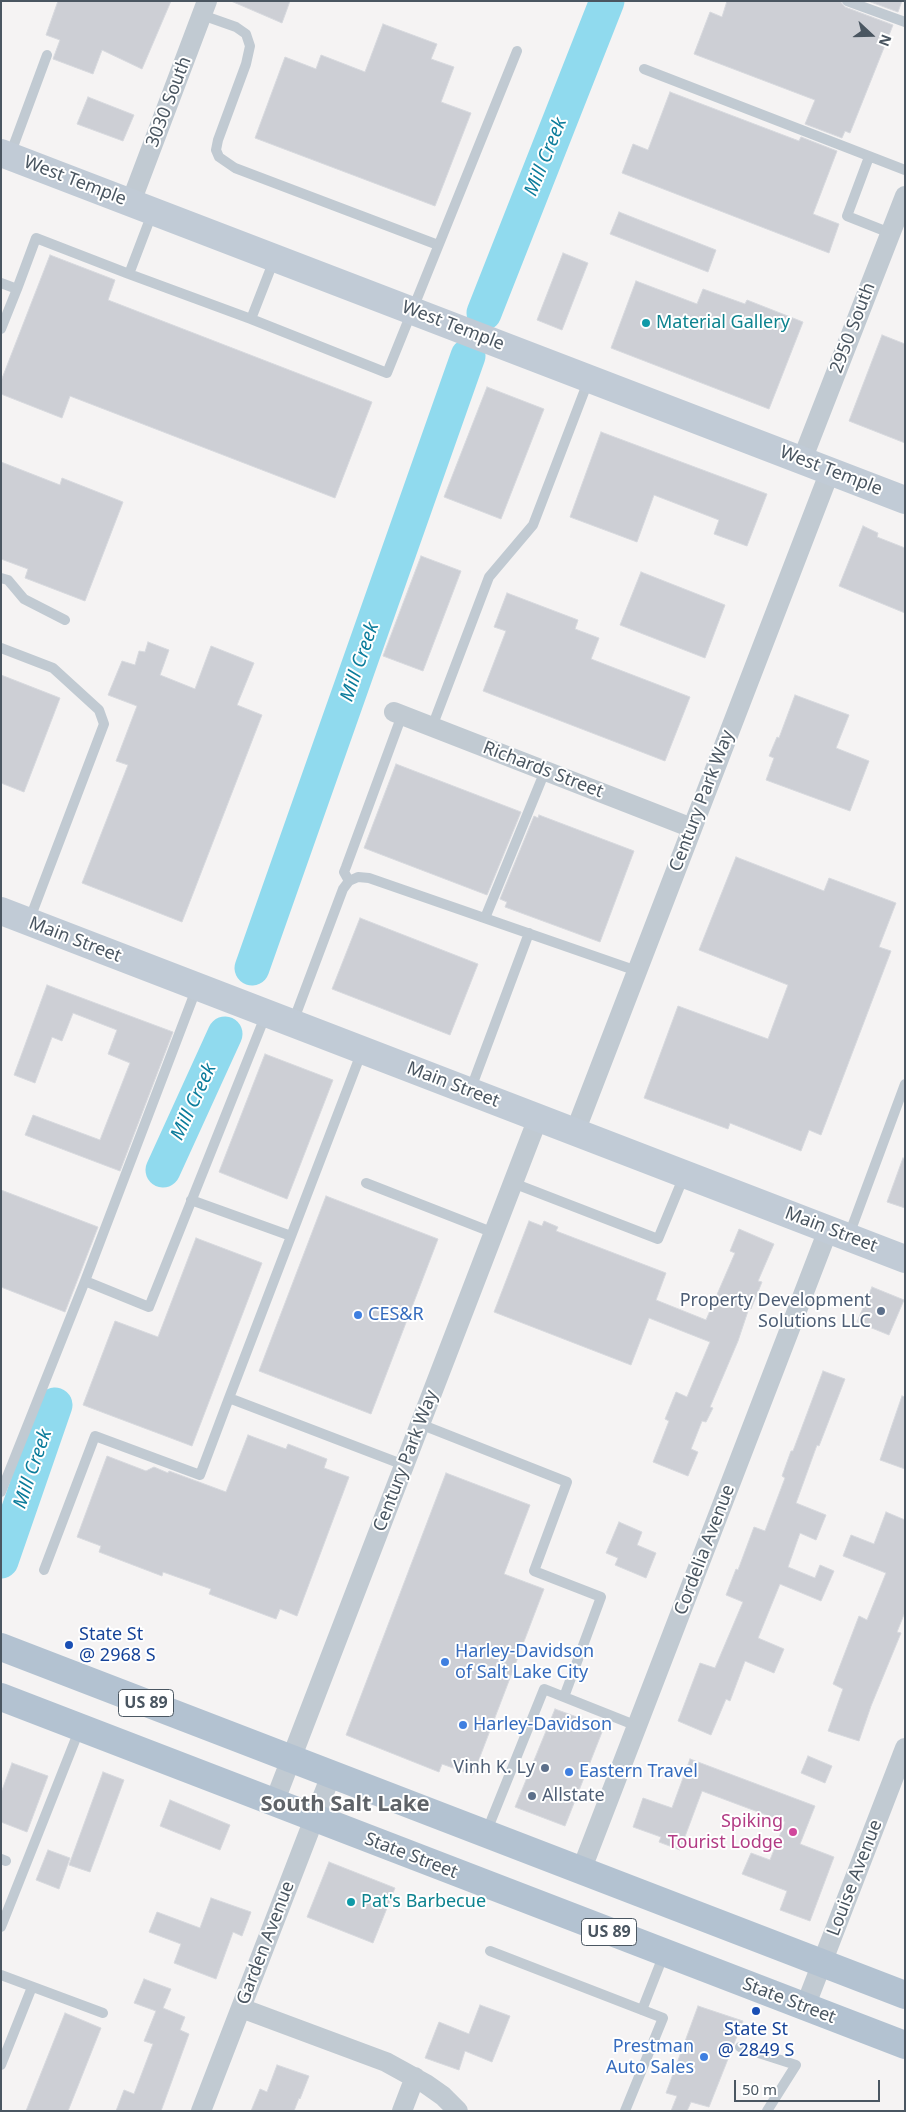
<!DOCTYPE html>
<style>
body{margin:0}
#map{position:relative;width:906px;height:2112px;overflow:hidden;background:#f5f3f3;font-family:"Noto Sans",sans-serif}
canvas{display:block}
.frame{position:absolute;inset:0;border:2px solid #4a5661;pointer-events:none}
.north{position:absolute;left:846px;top:10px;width:50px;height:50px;-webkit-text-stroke:4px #fff;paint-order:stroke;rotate:111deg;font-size:14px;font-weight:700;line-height:20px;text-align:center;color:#4a5661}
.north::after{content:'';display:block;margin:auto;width:18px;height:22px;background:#4a5661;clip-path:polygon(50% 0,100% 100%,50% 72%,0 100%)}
.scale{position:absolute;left:734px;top:2080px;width:146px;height:22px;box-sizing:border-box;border:2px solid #4a5661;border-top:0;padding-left:6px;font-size:15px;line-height:18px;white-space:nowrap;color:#4a5661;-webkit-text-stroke:4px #fff;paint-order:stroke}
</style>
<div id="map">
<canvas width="906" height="2112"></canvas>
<div class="frame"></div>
<div class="north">N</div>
<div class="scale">50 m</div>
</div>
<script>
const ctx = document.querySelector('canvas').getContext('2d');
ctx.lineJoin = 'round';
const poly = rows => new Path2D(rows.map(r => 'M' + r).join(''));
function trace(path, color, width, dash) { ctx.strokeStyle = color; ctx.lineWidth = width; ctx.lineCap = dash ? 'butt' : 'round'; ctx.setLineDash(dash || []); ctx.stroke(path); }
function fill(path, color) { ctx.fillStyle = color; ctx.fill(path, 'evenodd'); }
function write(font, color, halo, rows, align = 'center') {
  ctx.font = font + ' "Noto Sans",sans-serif'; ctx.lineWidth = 4; ctx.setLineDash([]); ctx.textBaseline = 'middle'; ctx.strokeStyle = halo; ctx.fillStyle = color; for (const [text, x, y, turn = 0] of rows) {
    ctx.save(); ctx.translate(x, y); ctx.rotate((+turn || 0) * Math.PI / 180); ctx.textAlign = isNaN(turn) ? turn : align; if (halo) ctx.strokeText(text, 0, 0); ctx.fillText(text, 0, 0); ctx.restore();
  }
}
trace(poly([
 [484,313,607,1],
 [252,968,468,356],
 [163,1170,225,1034],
 [1,1561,55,1405]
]), '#90daee', 35);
const building = poly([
 [58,1,171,1,142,69,102,50,93,74,53,59,60,40,46,35,58,1],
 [231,1,290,1,282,23,231,1],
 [727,1,840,1,845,7,893,25,850,133,845,131,842,138,805,124,815,100,694,54,710,12,722,17,727,1],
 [868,1,902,1,898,12,868,1],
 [383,24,437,44,431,59,454,67,441,102,471,113,435,206,255,138,285,57,316,69,321,55,365,72,383,24],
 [670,92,799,141,801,137,837,151,813,214,839,224,829,253,622,173,633,144,648,150,670,92],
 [88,97,134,115,123,141,77,124,88,97],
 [619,212,716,250,708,272,610,234,619,212],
 [563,253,588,263,562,330,537,320,563,253],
 [50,255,115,280,108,300,372,402,335,498,70,396,62,418,1,394,1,381,50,255],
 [636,281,697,304,703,289,745,304,747,300,803,322,769,409,611,348,636,281],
 [882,335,905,344,905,443,849,421,882,335],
 [487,387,544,409,501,519,444,497,487,387],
 [601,432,767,494,747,546,714,534,719,520,654,495,637,542,570,517,601,432],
 [1,462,60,485,62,478,123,502,85,601,25,578,28,569,1,559,1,462],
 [863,526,878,533,877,537,905,548,905,613,839,586,863,526],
 [421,556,461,571,423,671,383,656,421,556],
 [641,572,725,605,705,658,620,625,641,572],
 [507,593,578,620,575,629,599,638,591,659,690,697,665,761,483,691,506,631,494,627,507,593],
 [148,642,169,650,160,675,195,689,211,646,254,663,237,705,262,715,182,922,82,883,128,765,116,761,137,706,108,695,122,661,135,665,139,651,145,652,148,642],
 [1,675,60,698,24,792,1,783,1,675],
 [795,695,849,715,836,748,869,761,850,811,766,780,774,758,769,756,777,737,779,738,795,695],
 [396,764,521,812,487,895,364,848,396,764],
 [539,815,634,851,600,942,505,907,507,902,500,899,534,816,538,818,539,815],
 [736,857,824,891,829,878,896,903,879,947,891,951,821,1135,809,1130,801,1151,730,1123,728,1129,644,1098,678,1006,768,1039,788,985,699,950,736,857],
 [360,918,478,964,450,1035,332,989,360,918],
 [47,985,173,1032,120,1171,25,1135,33,1115,100,1140,130,1063,108,1054,117,1030,73,1013,62,1041,52,1037,35,1083,14,1075,47,985],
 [265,1054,333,1080,287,1199,219,1172,265,1054],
 [903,1158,905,1159,905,1208,887,1202,903,1158],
 [1,1190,98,1227,65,1312,1,1287,1,1190],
 [326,1196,438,1239,371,1414,259,1371,326,1196],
 [529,1221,542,1226,544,1221,558,1227,556,1231,666,1273,656,1300,706,1320,735,1253,730,1251,739,1229,774,1244,758,1281,762,1282,751,1309,749,1308,738,1341,710,1407,713,1408,706,1422,702,1421,691,1449,698,1452,688,1476,653,1462,669,1421,665,1419,676,1392,687,1397,710,1342,649,1318,631,1365,494,1312,529,1221],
 [196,1238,262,1263,192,1446,83,1405,115,1321,158,1337,196,1238],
 [872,1287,904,1300,889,1335,857,1322,872,1287],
 [823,1371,845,1379,819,1446,817,1445,796,1503,826,1515,816,1540,800,1533,788,1567,815,1578,820,1565,834,1571,821,1601,780,1584,758,1638,784,1649,774,1673,745,1661,730,1701,726,1699,711,1735,678,1721,700,1663,715,1668,743,1602,726,1595,736,1569,738,1570,754,1527,765,1531,785,1478,782,1476,791,1451,793,1451,823,1371],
 [902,1396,905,1397,905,1469,880,1460,902,1396],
 [248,1435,286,1449,288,1444,327,1459,324,1468,349,1477,297,1616,280,1609,276,1619,209,1594,211,1589,163,1572,162,1576,99,1552,101,1546,77,1537,107,1456,146,1471,154,1467,168,1473,169,1471,226,1492,248,1435],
 [446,1473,530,1505,504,1574,544,1589,473,1775,442,1764,439,1772,346,1735,446,1473],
 [886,1512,905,1520,905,1612,897,1632,901,1633,871,1706,859,1741,828,1731,843,1689,833,1684,859,1616,867,1620,886,1573,843,1556,851,1535,874,1544,886,1512],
 [619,1522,642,1532,637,1545,656,1553,646,1578,615,1565,618,1558,606,1553,619,1522],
 [555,1709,604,1727,565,1826,515,1807,555,1709],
 [808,1756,832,1766,825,1783,801,1773,808,1756],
 [690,1759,815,1806,800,1844,834,1857,810,1921,780,1910,787,1891,742,1874,751,1853,770,1860,785,1822,702,1791,680,1850,659,1842,661,1837,633,1827,643,1798,672,1808,690,1759],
 [12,1763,48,1776,27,1832,1,1822,1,1793,12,1763],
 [103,1772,124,1780,90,1872,69,1865,103,1772],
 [170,1800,230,1825,220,1850,160,1826,170,1800],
 [48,1850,70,1858,59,1889,36,1880,48,1850],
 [329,1862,395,1888,373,1943,307,1917,329,1862],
 [211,1898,251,1912,242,1936,233,1932,216,1979,174,1963,181,1944,149,1932,157,1912,200,1928,211,1898],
 [144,1979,171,1989,163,2008,185,2017,180,2030,189,2034,161,2111,116,2111,124,2090,134,2094,153,2044,144,2041,156,2011,134,2003,144,1979],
 [480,2005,510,2016,492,2062,465,2051,459,2070,425,2058,439,2022,469,2034,480,2005],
 [698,2006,743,2021,709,2107,691,2102,687,2111,671,2111,677,2096,666,2093,698,2006],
 [65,2013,101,2028,68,2111,26,2111,65,2013],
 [277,2065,309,2076,300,2099,299,2098,294,2111,251,2111,260,2089,267,2092,277,2065]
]);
fill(building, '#cdcfd5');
trace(building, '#d7d9de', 1);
trace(poly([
 [847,1,905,22],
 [202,15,236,27,246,34,250,46,246,64,218,140,216,150,219,157,235,168,438,245],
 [644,69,905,170],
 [10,155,47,55],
 [869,157,847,216,890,233],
 [129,274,251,319,274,260],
 [1,283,17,289,1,329],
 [17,289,36,238,129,274,153,211],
 [251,319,387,373,517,51],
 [1,578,8,580,24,599,65,620],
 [1,648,53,668,99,710,104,724,29,921],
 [432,727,489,577,533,525,589,379],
 [349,881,344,872,346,867,402,715],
 [485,918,545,771],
 [293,1022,343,889,349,881,358,877,369,878,637,971],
 [362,1051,229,1398,404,1465],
 [470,1091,529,933],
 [366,1183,494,1233],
 [513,1183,658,1239,684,1176],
 [191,1200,291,1236],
 [849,1235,905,1084],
 [85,1281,149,1307,266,1014],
 [420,1424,567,1482,534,1571,601,1597,564,1697],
 [1,1492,85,1281,197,987],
 [44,1570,95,1436,200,1475,229,1398],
 [486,1833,544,1689,637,1726],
 [1,1859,6,1861],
 [1,1927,80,1728],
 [490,1951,663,2018,625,2111],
 [1,1975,103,2013],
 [642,2010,664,1954],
 [740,2047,796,2065,767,2111],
 [1,2065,32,1987]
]), '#c1cad2', 10);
trace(poly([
 [131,202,207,1],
 [802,460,905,196],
 [394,712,692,828],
 [575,1132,830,471],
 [274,1803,538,1118],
 [581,1871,828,1230],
 [805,2007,905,1748],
 [241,2008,386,2062,426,2084,443,2096,458,2111],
 [201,2111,331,1775],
 [402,2111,415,2077]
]), '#c1cad2', 20);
trace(poly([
 [1,153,905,500],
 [1,911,905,1259]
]), '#c1cbd6', 28);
trace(poly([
 [1,1647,905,1995],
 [1,1697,905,2045]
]), '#b3c2d1', 28);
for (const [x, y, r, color] of [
 [646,323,5,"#0f9aa8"],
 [881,1311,5,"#5c6f8a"],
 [358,1315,5,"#3f7fe0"],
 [69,1645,5,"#1a4fb4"],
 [445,1662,5,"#3f7fe0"],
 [463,1725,5,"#3f7fe0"],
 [545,1768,5,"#5c6f8a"],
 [569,1772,5,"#3f7fe0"],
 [532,1796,5,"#5c6f8a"],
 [793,1832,5,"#d1479c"],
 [351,1902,5,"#0f9aa8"],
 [756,2011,5,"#1a4fb4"],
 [704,2057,5,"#3f7fe0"]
]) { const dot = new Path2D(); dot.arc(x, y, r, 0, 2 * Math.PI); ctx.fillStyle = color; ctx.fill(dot); trace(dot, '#fff', 2); }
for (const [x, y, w] of [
 [146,1703,55],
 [609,1932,55]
]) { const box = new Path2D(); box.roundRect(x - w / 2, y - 13.5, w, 27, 4); ctx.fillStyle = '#fff'; ctx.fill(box); trace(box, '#4a5661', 1); }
write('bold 16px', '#4a5661', null, [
 ["US 89",146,1703],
 ["US 89",609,1932]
]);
write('18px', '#4a5661', '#fff', [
 ["3030 South",169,102,-69],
 ["West Temple",75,181,21],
 ["West Temple",453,326,21],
 ["2950 South",853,328,-69],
 ["West Temple",831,471,21],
 ["Richards Street",543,770,21],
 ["Century Park Way",702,801,-69],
 ["Main Street",75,940,21],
 ["Main Street",453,1085,21],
 ["Main Street",831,1230,21],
 ["Century Park Way",406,1461,-69],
 ["Cordelia Avenue",705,1550,-69],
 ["State Street",411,1856,21],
 ["Louise Avenue",855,1878,-69],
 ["Garden Avenue",266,1943,-69],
 ["State Street",789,2001,21]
]);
write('18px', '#0d838f', '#fff', [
 ["Material Gallery",656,323],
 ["Pat's Barbecue",361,1902]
], 'left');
write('18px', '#4e5e75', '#fff', [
 ["Property Development",871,1301],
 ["Solutions LLC",871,1322],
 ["Vinh K. Ly",535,1768],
 ["Allstate",542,1796,"left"]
], 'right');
write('18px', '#366cbe', '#fff', [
 ["CES&R",368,1315],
 ["Harley-Davidson",455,1652],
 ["of Salt Lake City",455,1673],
 ["Harley-Davidson",473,1725],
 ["Eastern Travel",579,1772],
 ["Prestman",694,2047,"right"],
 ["Auto Sales",694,2068,"right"]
], 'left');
write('18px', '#164399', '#fff', [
 ["State St",79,1635],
 ["@ 2968 S",79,1656],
 ["State St",756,2030,"center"],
 ["@ 2849 S",756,2051,"center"]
], 'left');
write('18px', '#b23c85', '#fff', [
 ["Spiking",783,1822],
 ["Tourist Lodge",783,1843]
], 'right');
write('italic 19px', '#0c7c9b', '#fff', [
 ["Mill Creek",546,157,-68],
 ["Mill Creek",360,662,-71],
 ["Mill Creek",194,1102,-65],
 ["Mill Creek",33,1469,-71]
]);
write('bold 22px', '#5f6368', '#fff', [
 ["South Salt Lake",345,1805]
]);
</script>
